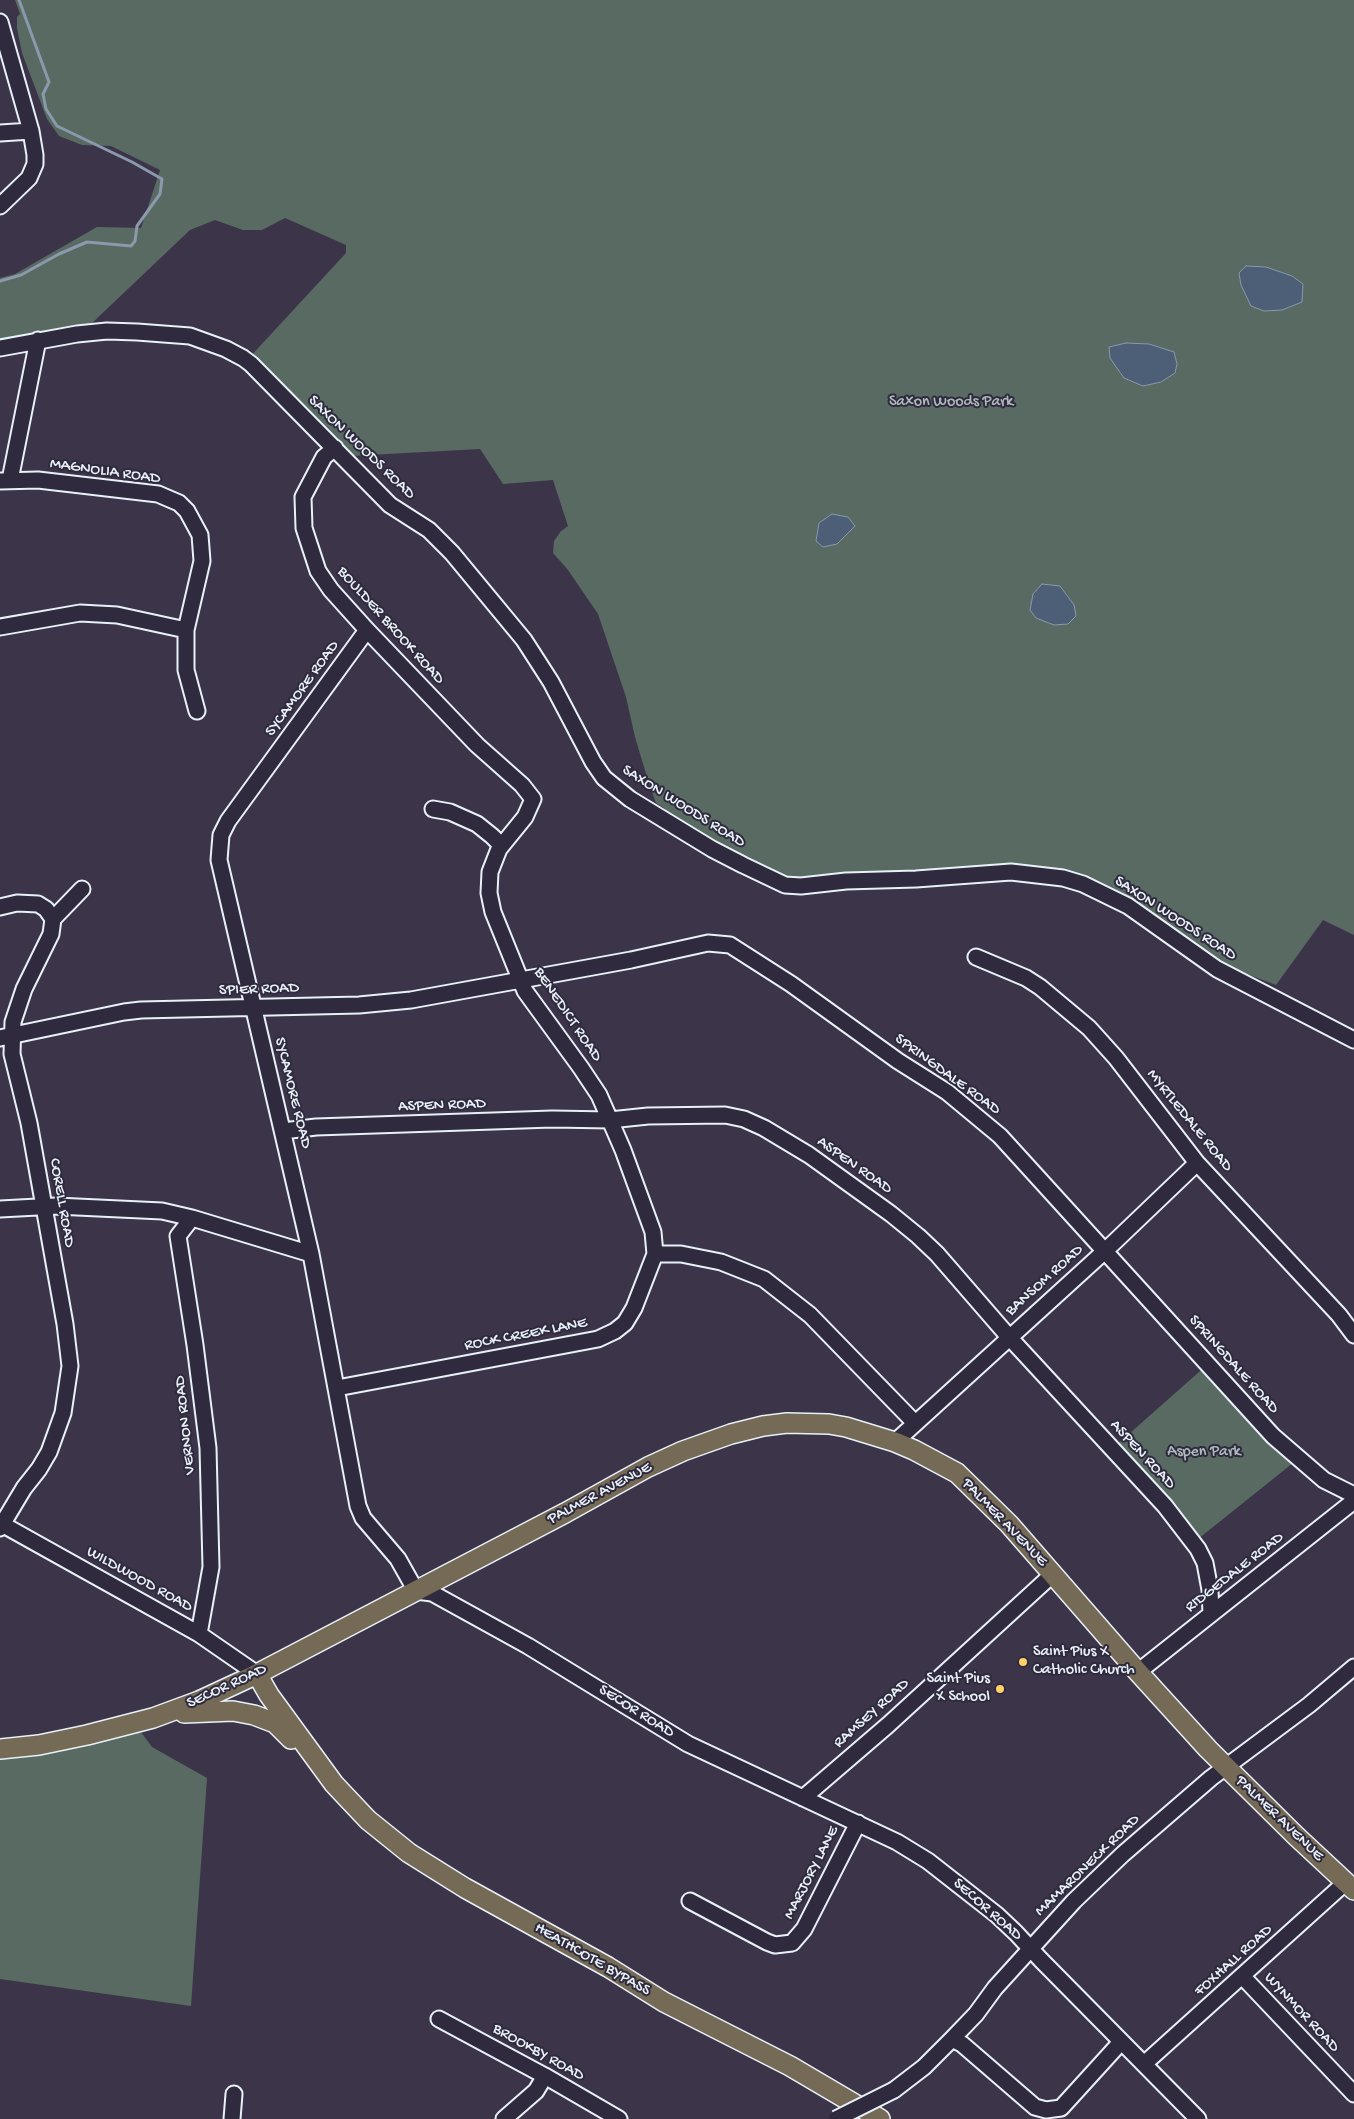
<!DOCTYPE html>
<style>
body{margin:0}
canvas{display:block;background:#3c3448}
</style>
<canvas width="1354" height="2119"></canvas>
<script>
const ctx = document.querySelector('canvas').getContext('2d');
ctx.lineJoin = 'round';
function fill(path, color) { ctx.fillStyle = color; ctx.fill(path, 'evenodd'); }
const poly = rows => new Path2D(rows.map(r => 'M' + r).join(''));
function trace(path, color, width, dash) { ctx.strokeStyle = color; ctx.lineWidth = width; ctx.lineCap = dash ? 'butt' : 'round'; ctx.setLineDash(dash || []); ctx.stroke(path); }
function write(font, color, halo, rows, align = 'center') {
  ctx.font = font + ' "Gochi Hand",sans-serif'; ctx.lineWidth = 4; ctx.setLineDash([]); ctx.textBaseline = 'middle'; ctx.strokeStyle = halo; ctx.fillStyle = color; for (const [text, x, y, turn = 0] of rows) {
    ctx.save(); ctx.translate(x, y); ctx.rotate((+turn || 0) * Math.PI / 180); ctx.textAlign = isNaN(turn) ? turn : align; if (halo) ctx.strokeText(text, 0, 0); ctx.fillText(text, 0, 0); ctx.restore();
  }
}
fill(poly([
 [15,0,1354,0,1354,935,1323,920,1276,985,1218,963,1126,896,1080,874,1027,866,824,876,795,880,740,860,666,814,664,808,656,803,650,787,635,737,626,697,598,614,568,570,553,553,554,541,561,531,568,526,553,480,503,484,480,449,350,456,248,359,346,253,346,245,285,218,262,230,243,230,215,220,190,230,90,325,0,349,0,278,15,274,97,227,141,228,160,170,111,146,82,145,59,136,47,119,22,53,17,28,17,17,20,14],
 [1208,1364,1298,1459,1193,1543,1112,1449],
 [141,1732,152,1747,207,1778,191,2006,0,1979,0,1757,20,1758]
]), '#586a62');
const water = poly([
 [1246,266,1266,267,1292,276,1303,284,1302,302,1282,310,1264,311,1251,306,1241,285,1239,273,1246,266],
 [1126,343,1149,344,1174,352,1177,364,1175,373,1161,382,1143,386,1124,378,1110,358,1109,347,1126,343],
 [832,514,848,517,855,526,837,544,823,547,816,541,819,523,832,514],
 [1042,584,1060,586,1074,605,1076,616,1068,624,1054,625,1036,618,1030,610,1033,594,1042,584]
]);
fill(water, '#4c5f77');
trace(water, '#8a99ab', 1);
trace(poly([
 [0,281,21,275,59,254,87,242,131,246,135,241,137,226,160,194,162,179,132,162,57,126,46,109,43,94,49,82,19,0]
]), '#8a99ab', 3);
const minor = poly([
 [0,22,31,131,35,155,35,164,29,178,0,206],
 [0,133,31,131],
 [0,348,77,334,107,331,137,332,190,336,226,349,243,358,251,364,390,505,429,530,452,553,524,640,551,682,593,762,604,778,630,799,712,849,743,865,785,885,801,886,846,881,916,879,1011,872,1063,878,1083,884,1128,906,1217,969,1354,1040],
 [335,448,324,457,303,497,304,528,318,571,331,590,367,630,477,745,522,785,533,799,525,817,499,849,490,872,489,893,493,912,525,991,581,1068,599,1095,623,1150,653,1232,655,1254,634,1308,625,1323,615,1331,598,1339,337,1388],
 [10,480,38,340],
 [0,481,38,480,158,494,179,503,187,511,200,535,202,561,186,630,186,670,197,711],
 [0,627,80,613,117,615,186,630],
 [367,630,228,821,221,835,219,860,311,1254,358,1506,363,1518,398,1559,416,1591,432,1593,528,1646,688,1744,897,1842,928,1861,997,1915,1016,1933,1041,1960,1198,2119],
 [433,809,450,812,477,824,492,836,501,845],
 [0,907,17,903,38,904,46,909,53,919],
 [976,957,1026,978,1040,987,1089,1028,1116,1058,1197,1163,1339,1315,1354,1335],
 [0,1038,124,1012,141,1010,359,1005,411,1000,631,960,708,943,730,945,791,984,898,1061,947,1092,1000,1136,1273,1436,1324,1480,1354,1495],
 [283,1131,316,1127,552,1119,610,1120,648,1116,725,1115,744,1119,764,1128,809,1155,891,1214,918,1236,937,1254,1009,1337,1165,1506,1198,1549,1205,1563,1210,1590,1211,1614],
 [0,1209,56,1206,162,1211,192,1218,311,1254],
 [192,1218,178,1236,195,1345,208,1448,211,1567,199,1634],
 [655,1254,681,1254,721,1262,764,1279,810,1315,915,1423],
 [895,1442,1106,1250,1197,1163],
 [0,1523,199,1634,257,1674],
 [0,1528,24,1488,39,1469,49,1452,63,1413,70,1366,65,1324,29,1123,12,1054,13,1022,24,989,51,934,53,919,82,889],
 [1138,1672,1354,1501],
 [803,1798,888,1725,1053,1574],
 [690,1901,767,1942,775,1945,792,1943,804,1929,858,1823],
 [1243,1977,1354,2094],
 [439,2019,545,2076,619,2119],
 [952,2039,962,2044,1035,2107,1046,2110,1061,2108,1121,2042],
 [1144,2064,1346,1882],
 [894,2090,924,2067,952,2039,976,2014,995,1988,1074,1901,1123,1854,1211,1778,1309,1705,1354,1667],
 [232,2119,234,2094],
 [504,2119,536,2091,545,2076]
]);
const major = poly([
 [257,1674,269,1695,334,1784,368,1820,409,1853,465,1888,608,1967,664,2002,790,2066,880,2119],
 [184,1713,233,1711,254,1715,275,1723,291,1739],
 [0,1749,39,1745,87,1735,153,1718,199,1701,257,1674,565,1513,648,1467,683,1451,731,1434,763,1426,787,1423,829,1424,846,1427,895,1442,914,1450,957,1473,1009,1524,1138,1672,1208,1749,1296,1836,1354,1890]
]);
trace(minor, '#e8f1f8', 19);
trace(major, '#e8f1f8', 22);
trace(minor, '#2f2a3d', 15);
trace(major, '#756a55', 19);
const minorBridge = poly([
 [836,2119,894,2090]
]);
trace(minorBridge, '#e8f1f8', 19, []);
trace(minorBridge, '#2f2a3d', 15);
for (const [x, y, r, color] of [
 [1023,1662,5,"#ffd166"],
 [1000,1689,5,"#ffd166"]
]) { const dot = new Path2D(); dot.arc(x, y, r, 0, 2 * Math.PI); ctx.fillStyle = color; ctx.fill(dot); trace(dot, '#2f2a3d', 2); }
write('16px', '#aebbbc', '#2f2a3d', [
 ["Saxon Woods Park",951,403],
 ["Aspen Park",1204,1453]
]);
write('16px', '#e8f1f8', '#2f2a3d', [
 ["SAXON WOODS ROAD",361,448,44],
 ["MAGNOLIA ROAD",105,472,8],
 ["BOULDER BROOK ROAD",390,626,48],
 ["SYCAMORE ROAD",303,689,-54],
 ["SAXON WOODS ROAD",683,807,32],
 ["SAXON WOODS ROAD",1175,919,33],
 ["SPIER ROAD",259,990,-2],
 ["BENEDICT ROAD",567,1015,56],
 ["SPRINGDALE ROAD",947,1075,36],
 ["SYCAMORE ROAD",292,1093,76],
 ["ASPEN ROAD",442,1106,-2],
 ["MYRTLEDALE ROAD",1189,1121,51],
 ["ASPEN ROAD",854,1166,35],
 ["CORELL ROAD",61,1203,80],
 ["BANSOM ROAD",1045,1281,-42],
 ["ROCK CREEK LANE",526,1335,-11],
 ["SPRINGDALE ROAD",1233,1365,48],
 ["VERNON ROAD",186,1425,-96],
 ["ASPEN ROAD",1142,1455,47],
 ["PALMER AVENUE",600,1494,-28],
 ["PALMER AVENUE",1004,1523,46],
 ["RIDGEDALE ROAD",1235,1573,-38],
 ["WILDWOOD ROAD",139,1580,29],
 ["SECOR ROAD",227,1687,-25],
 ["SECOR ROAD",636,1712,32],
 ["RAMSEY ROAD",872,1714,-42],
 ["PALMER AVENUE",1279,1819,44],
 ["MAMARONECK ROAD",1088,1866,-44],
 ["MARJORY LANE",812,1873,-63],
 ["SECOR ROAD",987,1910,41],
 ["HEATHCOTE BYPASS",592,1960,30],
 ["FOXHALL ROAD",1234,1961,-42],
 ["WYNMOR ROAD",1301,2013,47],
 ["BROOKBY ROAD",538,2053,29]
]);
write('16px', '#e8f1f8', '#2f2a3d', [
 ["Saint Pius X",1033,1653],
 ["Catholic Church",1033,1671],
 ["Saint Pius",990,1680,"right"],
 ["X School",990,1698,"right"]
], 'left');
</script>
